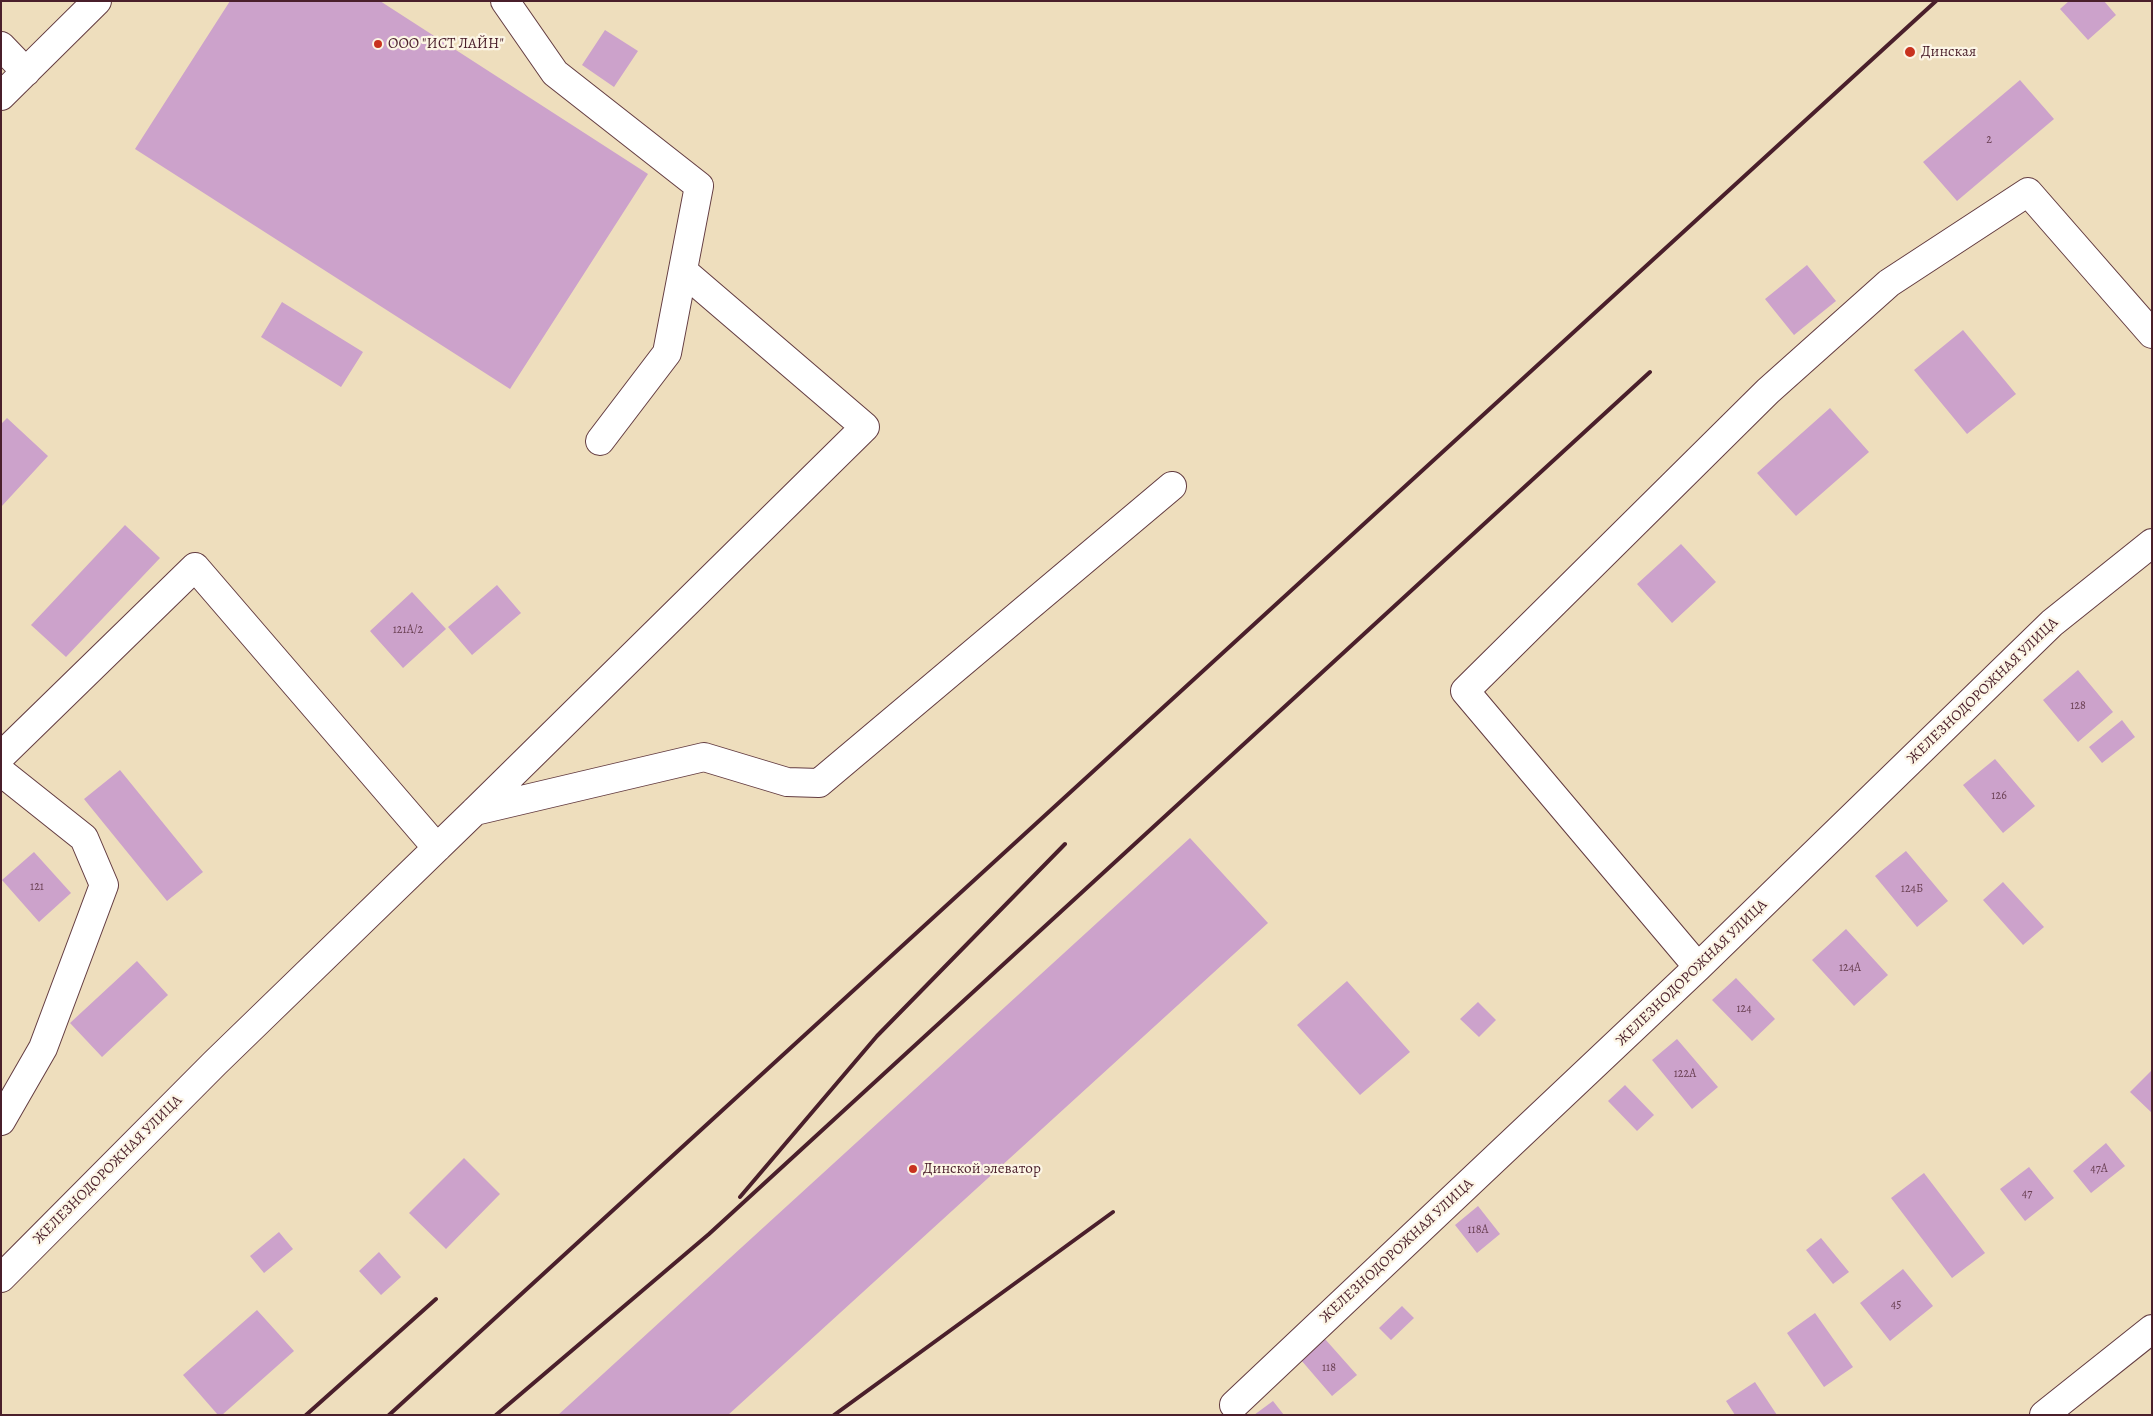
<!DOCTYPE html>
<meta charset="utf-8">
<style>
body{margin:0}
#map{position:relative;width:2153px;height:1416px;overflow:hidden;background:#eedebd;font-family:Alegreya,serif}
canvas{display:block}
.frame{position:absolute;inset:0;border:2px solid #4a1f2b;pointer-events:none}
</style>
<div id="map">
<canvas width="2153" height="1416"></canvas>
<div class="frame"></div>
</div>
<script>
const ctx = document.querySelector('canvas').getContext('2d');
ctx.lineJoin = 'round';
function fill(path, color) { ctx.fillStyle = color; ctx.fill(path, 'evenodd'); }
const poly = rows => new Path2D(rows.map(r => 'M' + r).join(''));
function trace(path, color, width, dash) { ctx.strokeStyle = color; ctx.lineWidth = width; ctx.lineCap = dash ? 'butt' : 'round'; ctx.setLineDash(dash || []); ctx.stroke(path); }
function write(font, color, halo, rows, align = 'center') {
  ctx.font = font + ' Alegreya,serif'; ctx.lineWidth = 4.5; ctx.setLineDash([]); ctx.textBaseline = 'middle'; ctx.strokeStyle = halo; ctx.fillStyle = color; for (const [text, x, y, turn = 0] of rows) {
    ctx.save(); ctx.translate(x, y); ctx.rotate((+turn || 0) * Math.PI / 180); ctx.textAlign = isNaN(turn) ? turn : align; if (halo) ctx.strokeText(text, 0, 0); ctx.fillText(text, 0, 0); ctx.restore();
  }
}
fill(poly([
 [230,1,380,1,648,174,510,389,135,149],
 [2069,1,2104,1,2116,15,2088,40,2060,9],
 [605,30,638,51,614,87,582,65],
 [2020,80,2054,119,1957,201,1923,162],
 [1807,265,1836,301,1794,335,1765,299],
 [282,302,363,352,341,387,261,337],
 [1963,330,2016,394,1967,434,1914,370],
 [1830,408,1869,452,1796,516,1757,473],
 [7,418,48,456,1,507,1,424],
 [125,525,160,558,66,657,31,625],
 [1681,544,1716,582,1672,623,1637,584],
 [497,585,521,613,472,655,448,627],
 [412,592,446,629,403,668,370,631],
 [2078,670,2113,712,2078,742,2043,700],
 [2122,720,2135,737,2102,763,2089,747],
 [1995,759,2035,806,2003,833,1963,785],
 [120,770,203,872,167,901,84,799],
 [1190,838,1268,923,728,1415,558,1415],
 [1906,851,1948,901,1917,927,1875,876],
 [34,852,71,893,39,922,2,880],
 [2003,882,2044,927,2023,945,1983,900],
 [1846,929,1888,975,1854,1006,1812,960],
 [137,961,168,995,102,1057,70,1023],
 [1736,978,1775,1019,1752,1041,1712,1000],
 [1347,981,1410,1052,1360,1095,1297,1025],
 [1478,1002,1496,1020,1479,1037,1460,1019],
 [1677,1039,1718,1087,1692,1109,1652,1060],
 [2152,1070,2152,1113,2130,1092],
 [1625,1085,1654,1115,1637,1131,1608,1101],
 [2106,1143,2125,1166,2091,1193,2073,1171],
 [464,1158,500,1194,446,1249,409,1213],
 [2029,1167,2054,1198,2025,1221,2000,1189],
 [1924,1173,1985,1253,1952,1278,1891,1198],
 [1478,1206,1500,1234,1477,1253,1455,1225],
 [279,1232,293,1249,264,1273,250,1256],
 [1821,1238,1849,1272,1833,1284,1806,1250],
 [379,1252,401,1277,381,1295,359,1271],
 [1903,1269,1933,1306,1890,1341,1860,1303],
 [1402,1306,1414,1318,1391,1340,1379,1328],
 [257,1310,294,1351,222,1415,218,1415,183,1375],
 [1815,1313,1853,1367,1824,1387,1787,1333],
 [1325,1339,1357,1375,1332,1396,1301,1360],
 [1755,1382,1777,1415,1735,1415,1726,1401],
 [1273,1401,1284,1415,1254,1415]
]), '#cca2cb');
const minor = poly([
 [505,1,555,73,699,186,667,353,600,441],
 [1,46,26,72],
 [1,96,97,1],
 [1,756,195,567,437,848],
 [1,772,84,838,104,885,43,1048,1,1121],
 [475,811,704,757,787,782,819,783,1172,486],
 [1698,967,1465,691,1768,391,1889,283,2028,192,2152,334],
 [1,1278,215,1063,475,811,865,427,683,271],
 [1234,1405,1698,967,2052,623,2152,543],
 [2044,1415,2152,1329]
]);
trace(minor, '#633c41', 30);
trace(minor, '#fff', 28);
trace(poly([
 [740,1197,877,1036,1065,844],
 [306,1415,436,1299],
 [389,1415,1936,1],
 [496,1415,709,1234,1650,372],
 [834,1415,1113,1212]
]), '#4a1f2b', 4);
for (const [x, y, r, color] of [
 [378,44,5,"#c8321e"],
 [1910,52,6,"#c8321e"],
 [913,1169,5,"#c8321e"]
]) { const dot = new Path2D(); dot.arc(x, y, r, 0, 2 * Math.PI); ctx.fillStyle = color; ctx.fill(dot); trace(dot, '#fcf5e5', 2); }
write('12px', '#6a4053', null, [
 ["2",1989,140],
 ["121А/2",408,630],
 ["128",2078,706],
 ["126",1999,796],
 ["121",37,887],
 ["124Б",1912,889],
 ["124А",1850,968],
 ["124",1744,1009],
 ["122А",1685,1074],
 ["47А",2099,1169],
 ["47",2027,1194],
 ["118А",1478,1230],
 ["45",1896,1305],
 ["118",1329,1368]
]);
write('15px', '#4a1f2b', '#fcf5e5', [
 ["ООО \"ИСТ ЛАЙН\"",388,44],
 ["Динская",1921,52],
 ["Динской элеватор",923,1169]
], 'left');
write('15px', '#4a1f2b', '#fcf5e5', [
 ["ЖЕЛЕЗНОДОРОЖНАЯ УЛИЦА",1983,691,-44],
 ["ЖЕЛЕЗНОДОРОЖНАЯ УЛИЦА",1692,973,-44],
 ["ЖЕЛЕЗНОДОРОЖНАЯ УЛИЦА",108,1170,-45],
 ["ЖЕЛЕЗНОДОРОЖНАЯ УЛИЦА",1397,1251,-43]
]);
</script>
